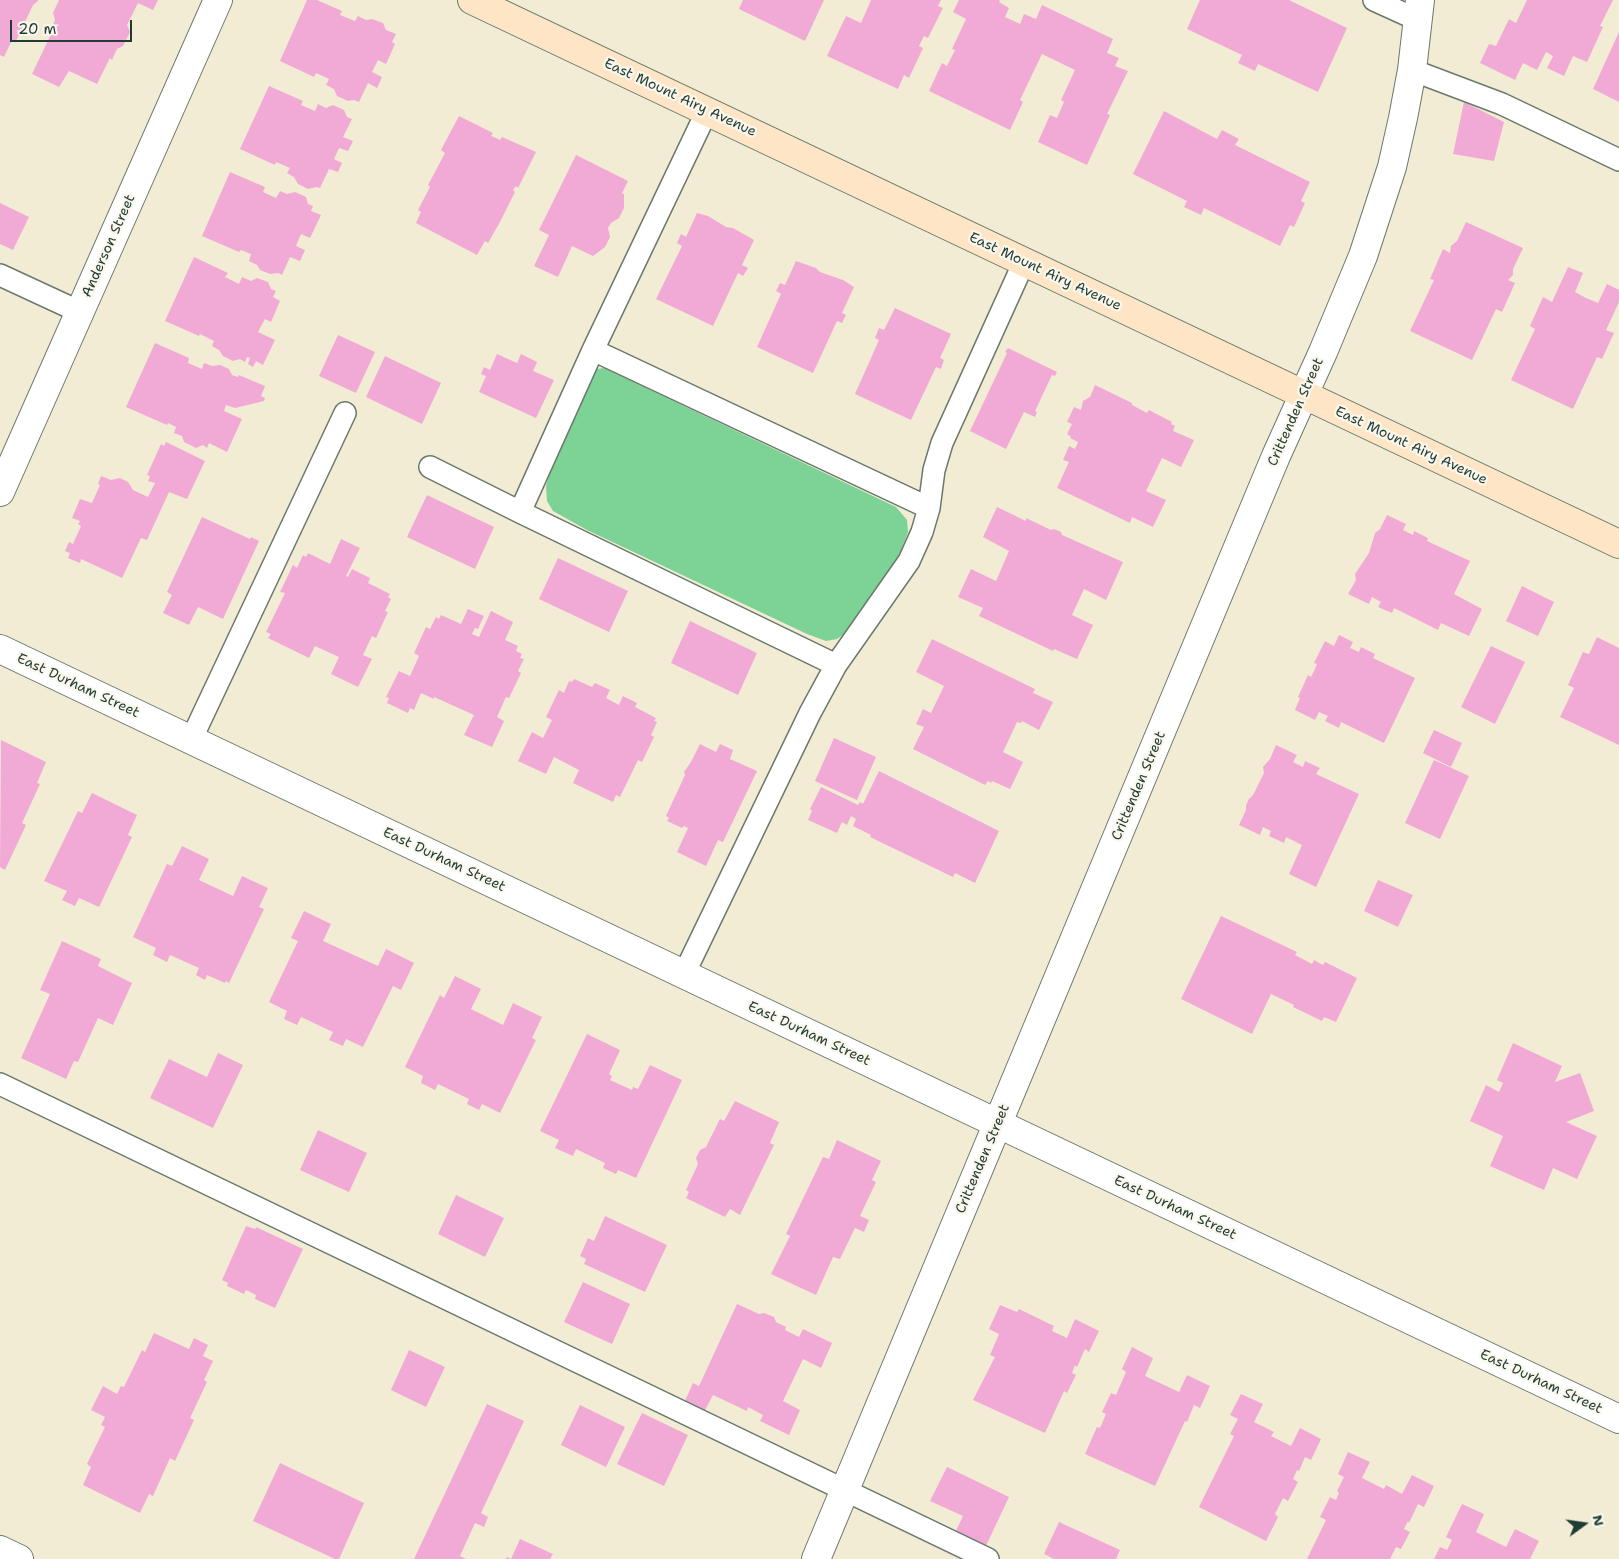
<!DOCTYPE html>
<style>
body{margin:0}
#map{position:relative;width:1619px;height:1559px;overflow:hidden;background:#f2ecd5;font-family:"Shantell Sans",sans-serif}
canvas{display:block}
.north{position:absolute;left:1559px;top:1499px;width:50px;height:50px;-webkit-text-stroke:4px #fbf7ec;paint-order:stroke;rotate:76deg;font-size:14px;font-weight:700;line-height:20px;text-align:center;color:#1f3d34}
.north::after{content:'';display:block;margin:auto;width:18px;height:22px;background:#1f3d34;clip-path:polygon(50% 0,100% 100%,50% 72%,0 100%)}
.scale{position:absolute;left:10px;top:20px;width:122px;height:22px;box-sizing:border-box;border:2px solid #1f3d34;border-top:0;padding-left:6px;font-size:15px;line-height:18px;white-space:nowrap;color:#1f3d34;-webkit-text-stroke:4px #fbf7ec;paint-order:stroke}
</style>
<div id="map">
<canvas width="1619" height="1559"></canvas>
<div class="north">N</div>
<div class="scale">20 m</div>
</div>
<script>
const ctx = document.querySelector('canvas').getContext('2d');
ctx.lineJoin = 'round';
function fill(path, color) { ctx.fillStyle = color; ctx.fill(path, 'evenodd'); }
const poly = rows => new Path2D(rows.map(r => 'M' + r).join(''));
function trace(path, color, width, dash) { ctx.strokeStyle = color; ctx.lineWidth = width; ctx.lineCap = dash ? 'butt' : 'round'; ctx.setLineDash(dash || []); ctx.stroke(path); }
function write(font, color, halo, rows, align = 'center') {
  ctx.font = font + ' "Shantell Sans",sans-serif'; ctx.lineWidth = 4.5; ctx.setLineDash([]); ctx.textBaseline = 'middle'; ctx.strokeStyle = halo; ctx.fillStyle = color; for (const [text, x, y, turn = 0] of rows) {
    ctx.save(); ctx.translate(x, y); ctx.rotate((+turn || 0) * Math.PI / 180); ctx.textAlign = isNaN(turn) ? turn : align; if (halo) ctx.strokeText(text, 0, 0); ctx.fillText(text, 0, 0); ctx.restore();
  }
}
fill(poly([
 [604,368,896,507,907,520,908,532,899,556,846,633,837,639,826,641,807,634,587,530,553,511,547,501,546,486,554,457,582,396,597,369]
]), '#7dd295');
fill(poly([
 [0,0,39,0,33,5,16,41,12,40,4,57,0,55],
 [59,0,158,0,153,10,138,3,127,25,130,32,123,46,117,49,112,60,110,58,97,84,69,71,59,87,32,74,53,30,51,29,55,20,53,13],
 [307,0,317,0,342,11,340,15,355,21,358,16,366,20,372,19,383,23,386,30,396,34,392,42,395,44,386,64,378,60,372,72,382,77,377,88,368,83,359,102,354,100,348,101,337,96,334,89,326,85,329,79,316,73,314,77,280,61],
 [743,0,824,0,805,41,739,9],
 [871,0,941,0,938,6,943,8,928,38,924,36,919,46,923,48,909,78,904,75,898,89,827,56,846,16,861,23],
 [959,0,1000,0,999,2,1009,8,1005,17,1020,24,1024,14,1036,19,1042,5,1113,39,1107,53,1119,58,1115,66,1128,71,1107,114,1110,115,1087,165,1038,142,1050,115,1057,118,1064,102,1061,100,1075,70,1042,54,1020,100,1023,102,1010,130,929,91,942,63,947,66,955,50,952,49,966,19,953,12],
 [1200,0,1289,0,1347,28,1318,92,1258,64,1255,71,1238,63,1242,55,1187,29],
 [1527,0,1613,0,1600,26,1603,27,1587,62,1573,56,1564,76,1547,68,1553,56,1546,52,1537,70,1523,63,1515,80,1480,63,1489,44,1496,46,1509,19,1516,23],
 [1619,32,1619,102,1593,89],
 [269,86,303,101,301,105,315,111,318,104,326,108,333,105,344,110,347,117,352,119,343,137,353,141,348,151,339,148,334,159,342,163,338,172,329,169,320,188,317,187,308,189,298,184,294,177,287,173,290,168,276,162,275,165,240,149],
 [1464,102,1504,122,1494,161,1453,154],
 [1164,111,1217,139,1222,130,1239,139,1235,145,1310,182,1301,201,1305,203,1294,227,1290,225,1280,246,1204,208,1201,215,1184,207,1187,201,1133,174],
 [459,116,493,133,491,136,496,138,500,140,502,137,536,152,518,188,516,186,513,190,515,192,500,222,488,243,485,241,477,255,416,223,421,212,418,210,430,187,428,185,445,153,441,150],
 [576,155,628,181,622,193,624,194,624,208,619,218,611,223,608,228,610,237,605,247,593,256,572,246,558,277,534,266,549,235,539,230],
 [230,172,265,187,263,192,276,198,280,191,287,194,295,192,306,197,308,204,313,206,311,211,321,215,310,238,301,234,296,246,305,250,300,261,290,257,282,275,278,273,270,274,260,270,257,265,249,261,251,254,241,250,239,252,202,236],
 [0,203,29,217,13,250,0,244],
 [697,213,708,216,726,227,733,228,754,240,742,265,748,268,743,276,738,273,713,326,656,299,682,246,677,243,681,234,686,237],
 [1466,222,1523,248,1513,269,1513,275,1508,280,1515,283,1502,312,1496,309,1472,360,1410,331,1434,280,1430,279,1443,249,1450,253,1451,246,1457,241],
 [194,257,228,273,225,277,239,284,242,277,251,281,257,278,268,282,271,289,276,291,273,297,280,301,271,322,265,319,258,332,275,340,263,365,256,361,253,367,248,364,250,358,247,357,245,362,240,359,233,361,223,356,219,350,212,346,214,341,200,334,199,336,165,321],
 [796,261,816,268,820,272,843,280,854,287,842,313,846,315,842,323,837,321,813,373,757,347,781,294,776,291,780,283,785,285],
 [1568,267,1583,273,1575,292,1586,298,1598,303,1607,284,1619,290,1619,302,1606,330,1614,333,1602,359,1597,357,1573,409,1511,380,1535,329,1530,326,1543,297,1552,302],
 [895,308,951,334,940,358,944,360,941,369,936,367,911,420,855,394,879,340,875,338,879,328,884,330],
 [338,335,375,352,356,393,319,376],
 [155,343,189,358,188,363,202,369,204,363,212,366,220,365,229,369,232,375,238,377,239,375,265,386,261,396,265,398,264,401,235,408,226,405,224,411,242,419,227,452,209,443,207,448,203,445,196,448,184,442,182,436,174,433,176,427,168,423,167,425,126,407],
 [1008,348,1057,372,1055,376,1052,375,1035,411,1037,412,1035,417,1024,412,1006,449,970,431,1007,353,1005,352],
 [497,354,517,363,521,354,537,362,533,371,554,380,536,418,479,392,486,376,481,374,484,367,490,370],
 [385,356,441,383,422,424,366,397],
 [1095,385,1132,403,1132,405,1147,413,1149,410,1172,422,1171,424,1175,426,1173,431,1194,440,1181,467,1162,458,1146,491,1166,500,1153,527,1132,517,1130,523,1057,488,1069,462,1063,460,1069,446,1075,449,1078,442,1070,438,1071,437,1067,434,1072,424,1067,422,1074,407,1081,410,1083,401,1090,397],
 [166,442,205,461,187,499,169,492,147,540,141,538,122,578,81,559,80,563,68,558,70,553,65,551,69,542,73,544,81,526,78,524,80,521,72,518,80,499,92,503,100,485,98,484,101,476,111,480,120,478,128,482,133,490,148,497,155,483,148,481,150,476,147,475,161,444,164,446],
 [427,495,494,527,475,569,407,537],
 [997,507,1026,521,1026,518,1051,530,1054,529,1061,532,1062,535,1123,562,1106,600,1084,589,1072,615,1093,625,1077,659,1054,649,1053,651,979,616,983,608,958,597,971,569,996,581,1009,551,983,537],
 [1387,515,1406,524,1403,530,1413,535,1414,531,1428,538,1427,541,1470,561,1454,594,1482,609,1469,636,1441,623,1438,630,1394,608,1392,613,1378,607,1381,602,1372,597,1369,604,1348,594,1356,580,1355,574,1369,553,1375,533,1380,529],
 [202,517,250,539,251,537,259,541,223,619,198,607,189,625,163,613,172,595,167,592],
 [341,539,360,548,346,576,348,577,352,569,370,578,368,583,390,594,388,597,391,599,385,611,388,612,376,638,372,636,363,655,372,659,358,687,331,674,339,657,315,646,309,658,268,638,271,634,266,632,285,593,280,592,293,565,297,568,303,555,306,557,308,553,330,564],
 [558,558,628,591,609,632,539,599],
 [1522,586,1554,602,1538,636,1506,621],
 [468,609,484,616,478,629,475,628,472,634,479,637,491,611,513,622,505,640,518,646,516,651,522,654,520,658,524,659,518,671,521,673,509,698,506,697,497,717,504,721,492,747,464,735,474,715,434,697,434,699,421,693,414,710,410,708,408,713,387,703,389,698,386,697,399,671,410,676,419,656,414,653,426,627,430,629,436,617,439,619,441,615,461,624],
 [690,621,757,653,738,695,671,663],
 [1339,635,1353,642,1350,648,1359,652,1361,647,1375,654,1373,658,1415,678,1384,743,1341,722,1339,728,1325,721,1328,716,1319,712,1315,720,1295,710,1300,698,1298,697,1308,675,1311,677,1314,671,1317,664,1314,663,1325,641,1334,646],
 [1597,637,1619,648,1619,745,1560,717,1574,688,1568,685,1583,652,1589,654],
 [932,639,1035,689,1033,693,1053,702,1039,730,1022,721,1021,723,1017,722,1003,752,1023,762,1010,789,992,781,991,783,988,781,985,785,913,749,924,727,916,724,923,709,931,713,944,686,916,672],
 [1491,646,1525,662,1495,724,1461,707],
 [574,679,592,687,595,683,610,690,606,698,619,705,623,696,637,703,635,707,656,718,654,721,657,722,651,735,654,737,642,762,638,760,620,797,616,795,613,802,573,783,579,770,554,757,546,774,518,761,532,732,543,738,552,720,546,717,559,690,564,693,569,681,572,682],
 [1434,730,1462,743,1451,767,1423,753],
 [834,738,876,757,857,800,815,781],
 [1,740,46,762,37,783,40,784,22,823,26,825,5,870,0,867],
 [700,744,716,752,720,744,733,750,730,759,757,771,723,842,718,840,706,866,677,852,688,828,684,826,682,828,667,821,669,818,666,816,685,775,684,772,691,762],
 [1276,745,1297,755,1293,762,1303,767,1305,761,1320,768,1316,774,1359,794,1316,887,1289,874,1302,845,1286,837,1284,843,1269,836,1271,831,1263,827,1260,835,1239,825,1246,810,1246,805,1249,799,1253,795,1264,773,1263,767,1270,759],
 [1434,760,1469,776,1440,839,1405,823],
 [879,771,999,831,975,883,955,873,953,877,870,837,871,835,853,826,856,819,851,816,847,825,842,822,837,833,808,820,812,811,810,809,821,787,858,805,860,802,863,804],
 [92,793,137,815,128,835,132,837,99,907,79,898,75,906,62,900,67,891,44,881,78,811,82,813],
 [182,846,209,859,199,880,233,896,242,876,268,888,259,907,264,909,229,983,226,981,225,983,207,975,205,980,196,975,199,968,170,955,167,962,153,955,156,948,133,937,167,864,172,866],
 [1378,880,1413,895,1398,927,1364,911],
 [304,911,331,924,323,941,378,966,386,949,414,963,401,990,393,986,363,1047,346,1039,343,1046,329,1040,333,1032,301,1017,297,1025,284,1019,287,1011,269,1002,298,941,291,938],
 [1221,916,1297,952,1295,955,1312,964,1314,960,1323,965,1325,962,1357,978,1336,1022,1324,1017,1322,1021,1293,1007,1294,1005,1271,994,1252,1034,1181,999],
 [62,941,101,959,98,966,132,983,113,1025,98,1018,78,1062,74,1061,66,1079,21,1058,50,994,40,990],
 [455,976,481,989,471,1009,503,1025,513,1003,542,1017,532,1038,536,1040,500,1113,482,1104,479,1110,467,1104,469,1099,438,1084,435,1090,421,1083,423,1076,405,1067,440,995,444,998],
 [587,1034,620,1050,609,1074,612,1076,610,1080,632,1090,633,1087,638,1089,650,1065,682,1080,636,1178,618,1170,616,1174,603,1168,605,1163,576,1149,573,1156,555,1148,559,1140,540,1131],
 [1513,1043,1562,1066,1555,1082,1580,1073,1594,1111,1566,1122,1597,1136,1577,1179,1553,1168,1544,1190,1490,1166,1503,1136,1470,1121,1486,1085,1499,1092,1503,1083,1497,1080],
 [218,1053,243,1065,213,1128,150,1098,169,1059,207,1077],
 [735,1101,779,1122,770,1143,774,1145,740,1215,730,1209,725,1217,686,1198,689,1192,686,1190,698,1164,696,1158,700,1150,706,1147,720,1119,724,1121],
 [318,1130,367,1153,349,1192,300,1170],
 [837,1140,881,1161,872,1180,876,1182,860,1216,869,1220,864,1232,855,1228,840,1259,833,1257,816,1295,771,1274,790,1236,786,1234,823,1157,829,1159],
 [456,1195,504,1218,485,1257,438,1234],
 [605,1216,667,1245,645,1292,584,1264,586,1259,580,1256,588,1238,594,1241],
 [246,1226,255,1229,256,1227,303,1249,275,1308,255,1299,256,1295,246,1290,244,1294,227,1286,228,1283,222,1280],
 [583,1282,630,1304,612,1344,564,1322],
 [737,1304,759,1314,764,1313,774,1317,776,1322,786,1327,785,1330,799,1337,803,1329,832,1343,821,1368,803,1359,783,1401,800,1410,789,1435,760,1421,763,1415,748,1407,747,1411,713,1395,704,1412,684,1403,693,1383,699,1386],
 [1000,1305,1017,1312,1019,1309,1054,1326,1052,1331,1067,1338,1075,1319,1099,1331,1089,1352,1085,1349,1077,1367,1075,1365,1072,1373,1076,1375,1067,1393,1064,1391,1045,1433,973,1400,995,1357,990,1355,999,1334,989,1329],
 [154,1333,189,1349,194,1338,208,1345,203,1356,213,1361,204,1380,207,1382,190,1418,194,1420,175,1461,170,1458,153,1496,149,1494,140,1513,83,1485,91,1467,87,1464,105,1427,101,1425,105,1417,91,1410,103,1386,117,1394,121,1386,124,1387,142,1350,145,1352],
 [1132,1347,1153,1358,1145,1376,1179,1392,1187,1375,1210,1386,1200,1408,1194,1405,1187,1422,1185,1421,1155,1486,1085,1454,1097,1427,1100,1428,1106,1414,1102,1412,1111,1393,1116,1395,1126,1372,1122,1369],
 [409,1350,445,1367,426,1407,391,1390],
 [1241,1394,1263,1404,1254,1422,1274,1432,1271,1436,1291,1446,1300,1428,1321,1439,1311,1460,1305,1457,1299,1471,1297,1470,1293,1479,1298,1482,1288,1501,1283,1498,1275,1514,1278,1517,1266,1541,1199,1507,1234,1436,1230,1434,1238,1419,1230,1415],
 [487,1404,524,1421,481,1513,488,1517,484,1527,475,1523,460,1556,466,1559,414,1559],
 [580,1405,625,1427,606,1467,561,1445],
 [642,1413,688,1435,664,1486,617,1464],
 [1348,1452,1370,1462,1362,1478,1384,1489,1386,1485,1402,1494,1412,1475,1434,1486,1424,1507,1418,1504,1409,1523,1408,1521,1404,1529,1410,1532,1401,1549,1396,1547,1390,1559,1307,1559,1326,1520,1320,1517,1330,1497,1336,1500,1339,1493,1337,1491,1344,1477,1338,1474],
 [280,1463,364,1503,339,1559,335,1559,253,1521],
 [947,1467,1009,1497,984,1550,954,1535,963,1516,930,1501],
 [1462,1504,1484,1514,1476,1532,1506,1547,1515,1529,1539,1541,1530,1559,1434,1559,1440,1547,1447,1550,1452,1540,1446,1537],
 [1059,1522,1120,1550,1116,1559,1054,1559,1044,1554],
 [520,1539,553,1554,550,1559,506,1559,507,1557,511,1559]
]), '#f1aad6');
const lane = poly([
 [1374,0,1418,20],
 [1412,70,1502,104,1619,160],
 [0,275,80,312],
 [593,350,929,508],
 [430,467,520,512,836,665],
 [520,512,593,350,707,111],
 [191,740,345,413],
 [684,974,810,713,836,665,909,561,922,532,929,508,934,470,942,443,1024,262],
 [0,1084,988,1559]
]);
const street = poly([
 [0,492,218,0],
 [0,649,1619,1419],
 [0,1550,19,1559],
 [816,1559,1276,456,1323,352,1363,256,1392,167,1403,118,1412,70,1420,0]
]);
const secondary = poly([
 [472,0,1619,544]
]);
trace(lane, '#697a6c', 24);
trace(street, '#697a6c', 30);
trace(secondary, '#697a6c', 30);
trace(lane, '#fff', 21);
trace(street, '#fff', 28);
trace(secondary, '#fde5c5', 28);
write('14px', '#1f3d34', '#fbf7ec', [
 ["East Mount Airy Avenue",680,98,25],
 ["Anderson Street",109,246,-66],
 ["East Mount Airy Avenue",1045,272,25],
 ["Crittenden Street",1296,412,-66],
 ["East Mount Airy Avenue",1411,446,25],
 ["East Durham Street",78,686,25],
 ["Crittenden Street",1139,786,-67],
 ["East Durham Street",444,860,25],
 ["East Durham Street",809,1034,25],
 ["Crittenden Street",983,1159,-67],
 ["East Durham Street",1175,1208,25],
 ["East Durham Street",1541,1382,25]
]);
</script>
